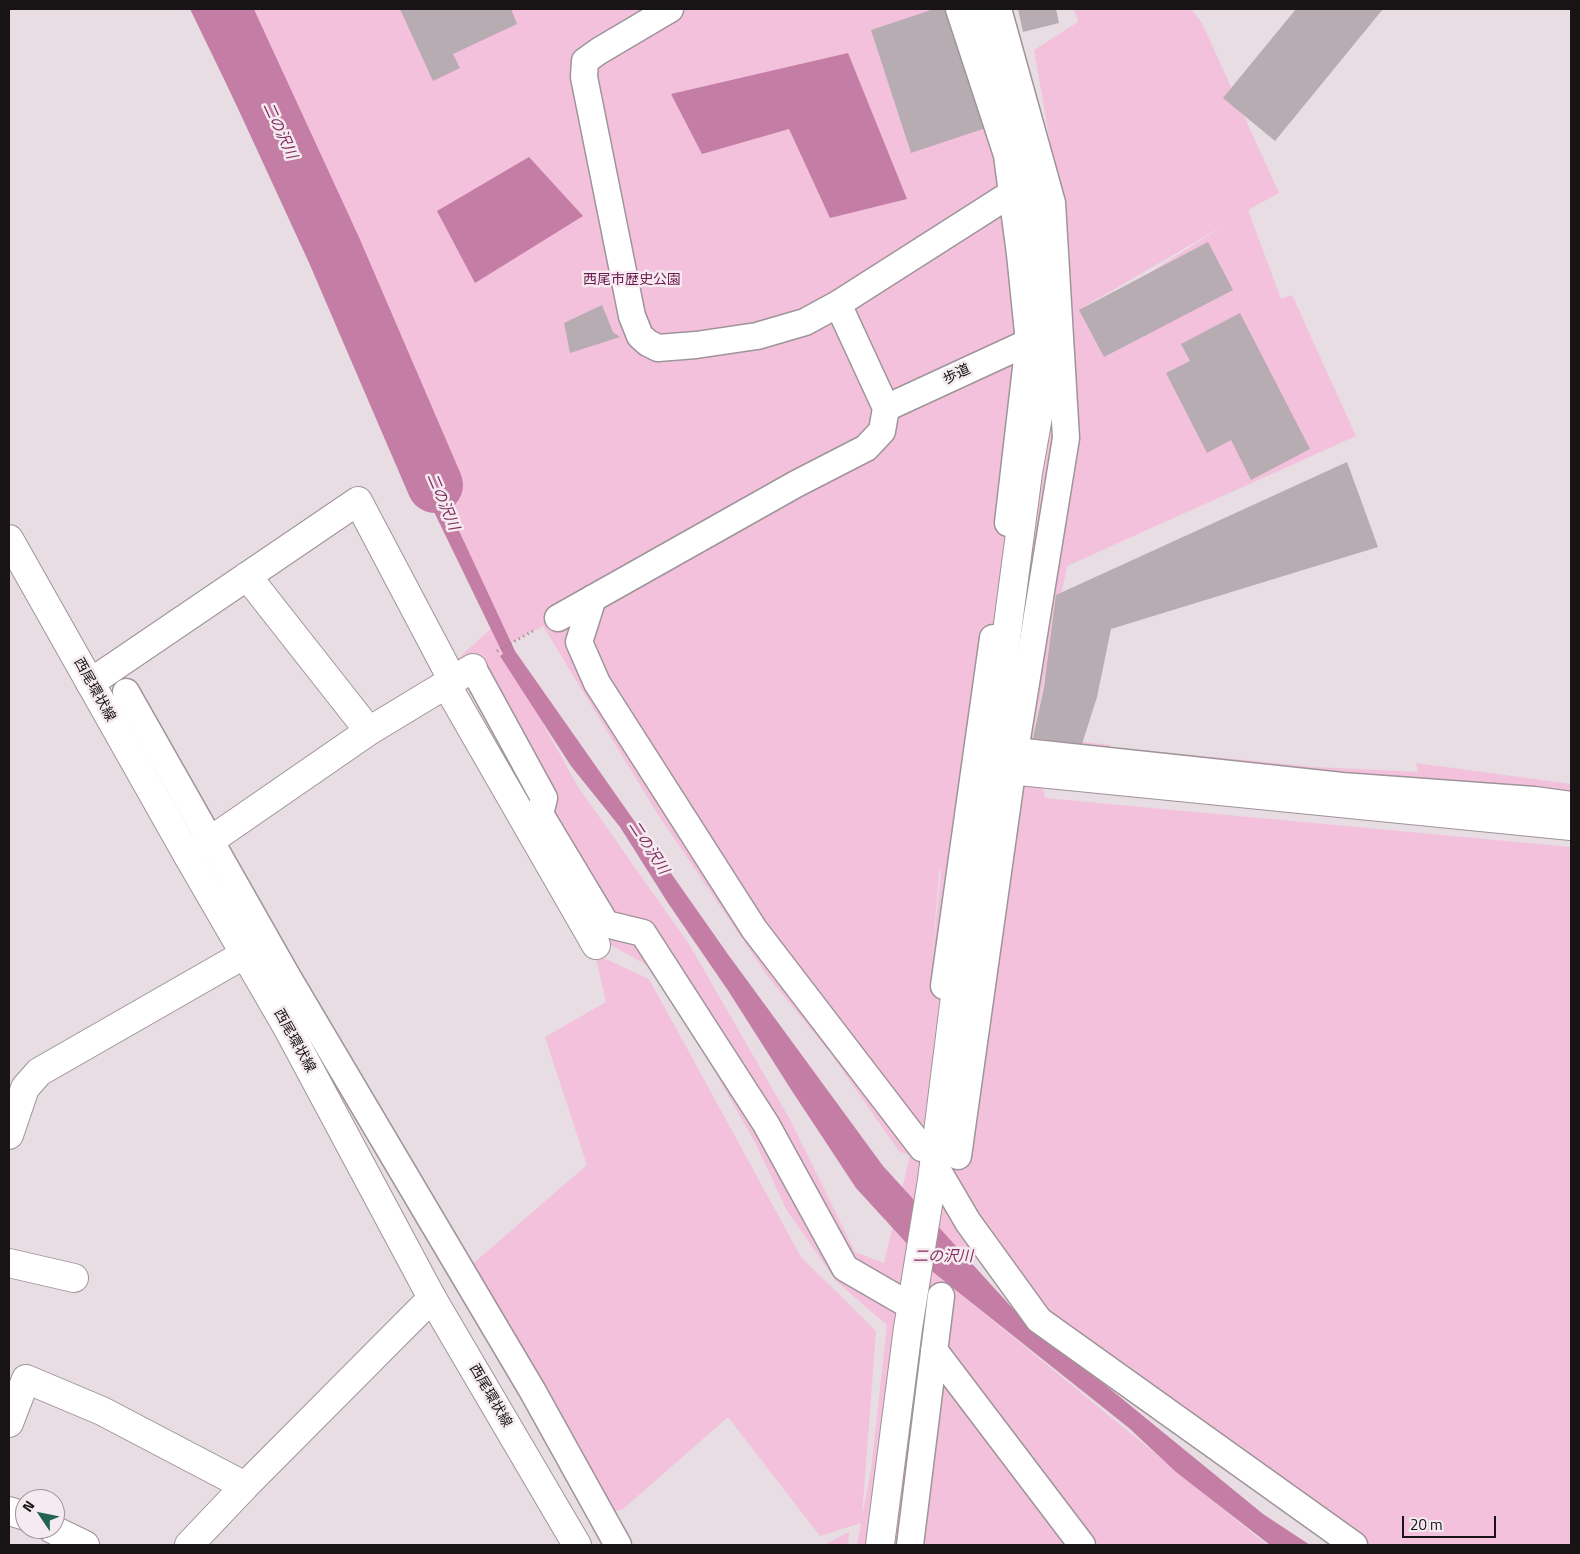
<!DOCTYPE html>
<meta charset="utf-8">
<style>
body{margin:0}
#map{position:relative;width:1580px;height:1554px;overflow:hidden;background:#e7dde2;font-family:"Titillium Web",sans-serif}
canvas{display:block}
.frame{position:absolute;inset:0;border:10px solid #181416;pointer-events:none}
.north{position:absolute;left:15px;top:1489px;width:50px;height:50px;box-sizing:border-box;background:#f4eaef;border:1px solid #9c9498;border-radius:50%;rotate:304deg;font-size:14px;font-weight:700;line-height:20px;text-align:center;color:#181416}
.north::after{content:'';display:block;margin:auto;width:18px;height:22px;background:#226352;clip-path:polygon(50% 0,100% 100%,50% 72%,0 100%)}
.scale{position:absolute;left:1402px;top:1516px;width:94px;height:22px;box-sizing:border-box;border:2px solid #181416;border-top:0;padding-left:6px;font-size:15px;line-height:18px;white-space:nowrap;color:#181416;-webkit-text-stroke:4px #f4eaef;paint-order:stroke}
</style>
<div id="map">
<canvas width="1580" height="1554"></canvas>
<div class="frame"></div>
<div class="north">N</div>
<div class="scale">20 m</div>
</div>
<script>
const ctx = document.querySelector('canvas').getContext('2d');
ctx.lineJoin = 'round';
function fill(path, color) { ctx.fillStyle = color; ctx.fill(path, 'evenodd'); }
const poly = rows => new Path2D(rows.map(r => 'M' + r).join(''));
function trace(path, color, width, dash) { ctx.strokeStyle = color; ctx.lineWidth = width; ctx.lineCap = dash ? 'butt' : 'round'; ctx.setLineDash(dash || []); ctx.stroke(path); }
function write(font, color, halo, rows, align = 'center') {
  ctx.font = font + ' "Titillium Web","Noto Sans JP",sans-serif'; ctx.lineWidth = 5; ctx.setLineDash([]); ctx.textBaseline = 'middle'; ctx.strokeStyle = halo; ctx.fillStyle = color; for (const [text, x, y, turn = 0] of rows) {
    ctx.save(); ctx.translate(x, y); ctx.rotate((+turn || 0) * Math.PI / 180); ctx.textAlign = isNaN(turn) ? turn : align; if (halo) ctx.strokeText(text, 0, 0); ctx.fillText(text, 0, 0); ctx.restore();
  }
}
fill(poly([
 [197,9,1010,9,1062,233,1071,261,1034,50,1078,22,1074,9,1191,9,1202,23,1279,193,1248,210,1281,299,1292,295,1356,436,1067,566,1033,736,1110,745,1110,747,1316,767,1418,772,1416,763,1571,784,1571,818,1038,765,1045,798,1571,847,1571,1545,1356,1545,994,1277,977,1248,964,1297,1267,1545,857,1545,861,1523,820,1536,728,1417,623,1509,593,1519,454,1280,587,1165,545,1037,606,1002,595,954,649,979,801,1257,876,1331,862,1516,871,1470,887,1325,836,1281,786,1209,755,1142,657,971,597,937,534,810,454,662,491,629,578,787,689,944,789,1118,855,1252,884,1263,910,1156,899,1151,831,1054,766,974,657,813,543,626,504,647],
 [1228,223,1089,311,1088,311,1087,305],
 [939,871,941,871,932,960,932,959],
 [849,1532,848,1545,824,1545]
]), '#f3c1db');
fill(poly([
 [190,9,216,9,515,651,727,953,883,1166,1016,1312,1263,1514,1310,1545,1270,1545,1176,1472,1129,1428,933,1272,856,1188,792,1091,729,992,668,903,620,827,571,766,500,656,503,654],
 [848,53,907,199,830,218,789,129,702,154,671,94],
 [529,157,583,216,475,283,437,211]
]), '#c47da4');
trace(poly([
 [223,9,334,250,435,485]
]), '#c47da4', 56);
fill(poly([
 [400,9,511,9,517,24,453,54,460,68,433,81],
 [934,9,954,9,992,126,911,153,871,30],
 [1018,9,1056,9,1059,23,1023,32],
 [1296,9,1383,9,1275,141,1223,98],
 [1208,242,1233,290,1104,357,1079,310],
 [602,305,613,332,620,337,570,353,564,323],
 [1240,313,1310,449,1251,480,1231,440,1207,453,1166,373,1190,361,1181,344],
 [1347,462,1378,547,1111,629,1097,697,1082,744,1033,738,1044,687,1056,595]
]), '#b6acb1');
const pedestrian = poly([
 [670,9,599,51,585,61,584,77,632,316,640,336,648,343,658,348,696,345,757,336,805,322,838,304,1012,193],
 [959,9,1007,155,1020,254,1029,342,1008,523],
 [886,408,1029,342],
 [593,598,579,642,597,683,754,929,922,1148],
 [558,618,796,484,866,448,882,431,886,408,838,304],
 [473,668,544,798,540,814,606,924,643,933,766,1124,845,1268,902,1301],
 [126,692,287,976,532,1390,618,1545],
 [1015,751,1342,786,1534,800,1571,805],
 [944,986,993,638],
 [958,1156,1015,751,1066,438,1052,203,998,9],
 [934,1164,968,1222,1039,1320,1354,1545],
 [934,1350,1082,1545],
 [910,1545,941,1296]
]);
const minor = poly([
 [247,576,369,731],
 [90,683,358,501,453,681],
 [446,684,596,945],
 [989,768,1571,826],
 [188,856,369,731,473,668],
 [9,1135,25,1088,39,1072,245,954],
 [9,1263,74,1278],
 [9,1423,26,1379,102,1411,245,1486],
 [9,1511,25,1516],
 [52,1529,85,1545],
 [189,1545,245,1486,432,1298]
]);
const tertiary = poly([
 [880,1545,908,1328,932,1180,959,965,974,906,989,768,1028,473,1050,349,1028,191,1012,114,980,9]
]);
const secondary = poly([
 [9,539,188,856,287,1027,432,1298,577,1545]
]);
trace(pedestrian, '#9e9499', 29);
trace(minor, '#9e9499', 30);
trace(tertiary, '#9e9499', 30);
trace(secondary, '#9e9499', 30);
trace(poly([
 [497,651,533,631]
]), '#8b8387', 3, [1, 4]);
trace(pedestrian, '#fff', 26);
trace(minor, '#fff', 28);
trace(tertiary, '#fff', 28);
trace(secondary, '#fff', 28);
write('14px', '#6d194f', '#f4eaef', [
 ["西尾市歴史公園",632,281]
]);
write('14px', '#181416', '#f4eaef', [
 ["歩道",957,375,-25],
 ["西尾環状線",94,690,61],
 ["西尾環状線",294,1041,61],
 ["西尾環状線",490,1396,60]
]);
write('italic 15px', '#812d61', '#f4eaef', [
 ["二の沢川",279,131,65],
 ["二の沢川",442,502,67],
 ["二の沢川",648,848,57],
 ["二の沢川",943,1257]
]);
</script>
